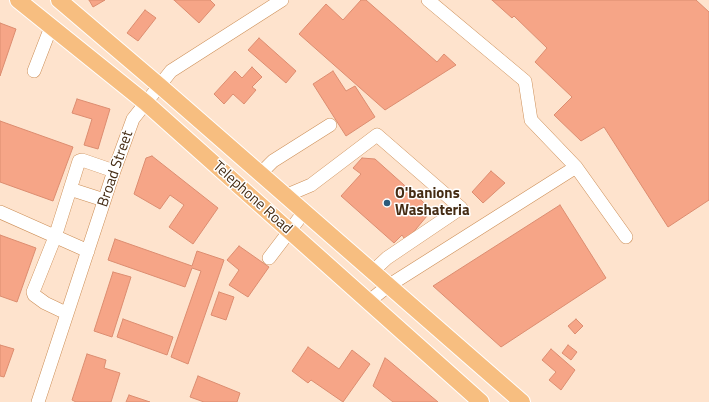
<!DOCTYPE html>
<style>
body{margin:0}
canvas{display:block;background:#fee3cd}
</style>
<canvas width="709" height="402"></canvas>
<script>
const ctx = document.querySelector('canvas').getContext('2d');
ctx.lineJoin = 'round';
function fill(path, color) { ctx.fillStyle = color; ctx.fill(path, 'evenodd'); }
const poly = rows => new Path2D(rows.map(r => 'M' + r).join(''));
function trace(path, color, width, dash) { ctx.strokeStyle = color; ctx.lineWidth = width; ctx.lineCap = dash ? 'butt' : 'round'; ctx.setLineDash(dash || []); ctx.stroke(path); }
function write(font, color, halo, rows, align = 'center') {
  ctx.font = font + ' "Titillium Web",sans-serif'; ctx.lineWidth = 3; ctx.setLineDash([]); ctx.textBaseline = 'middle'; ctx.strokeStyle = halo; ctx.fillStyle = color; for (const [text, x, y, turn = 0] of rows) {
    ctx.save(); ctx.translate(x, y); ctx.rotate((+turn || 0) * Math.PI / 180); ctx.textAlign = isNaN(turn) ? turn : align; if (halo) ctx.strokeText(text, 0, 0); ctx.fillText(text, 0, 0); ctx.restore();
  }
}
const building = poly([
 [89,0,105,0,93,7,89,0],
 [174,0,210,0,215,5,199,23,174,0],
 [361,0,366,0,437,62,444,54,456,65,385,110,299,34,326,4,343,20,361,0],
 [492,0,696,0,709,12,709,200,668,227,604,127,581,141,554,115,572,97,535,62,547,48,514,16,512,18,492,0],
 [145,10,156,18,138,41,127,33,145,10],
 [0,23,16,29,0,76,0,23],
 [259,38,296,71,286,83,248,50,259,38],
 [252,67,262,77,252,87,256,90,244,104,233,94,224,104,214,94,235,71,242,78,252,67],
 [333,71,346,91,355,86,375,117,346,136,313,84,333,71],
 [77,99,110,109,98,149,84,145,92,119,72,113,77,99],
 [0,121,73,147,53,201,0,182,0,121],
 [152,156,218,208,193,244,169,227,184,205,170,195,160,209,134,194,146,158,152,156],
 [362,158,375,159,432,210,406,241,402,235,394,243,341,196,361,174,353,168,362,158],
 [491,171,505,183,483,203,472,192,491,171],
 [560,205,606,278,501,347,433,286,560,205],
 [0,235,36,248,17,302,0,296,0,235],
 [115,239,192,266,197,251,224,260,188,364,171,357,201,271,192,268,185,287,108,260,115,239],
 [239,246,269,267,248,297,229,285,239,270,227,260,239,246],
 [113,272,131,277,112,337,94,331,113,272],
 [219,292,234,297,226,320,211,315,219,292],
 [123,319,173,337,167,355,117,337,123,319],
 [576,319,583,326,575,334,568,326,576,319],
 [0,345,14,349,4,377,0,376,0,345],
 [568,345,577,352,571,360,562,353,568,345],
 [308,347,339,369,352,350,370,364,343,402,311,380,308,383,292,371,308,347],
 [551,349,575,370,561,390,549,380,556,372,542,360,551,349],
 [87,354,106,360,104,368,120,373,111,402,76,402,72,400,87,354],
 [385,358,388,360,438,402,393,402,373,386,385,358],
 [198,376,240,393,237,402,204,402,190,397,198,376],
 [129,395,150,402,126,402,129,395]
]);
fill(building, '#f6a587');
trace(building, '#dc8d70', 1);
const minor = poly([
 [34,71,51,27],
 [576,167,626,237],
 [260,174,273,161,330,125],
 [70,189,104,200],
 [285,196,311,185,377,135,461,208,387,258,372,272],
 [0,212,88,251],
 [269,258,304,212],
 [368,302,388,286,576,167,531,120,525,81,428,0],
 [66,313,45,303,34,295,33,292,55,237,79,161,82,160,114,171],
 [38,402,114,171,133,119,171,71,282,0]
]);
const major = poly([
 [18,0,146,103,481,402],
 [59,0,160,86,522,402]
]);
trace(minor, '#cc8e56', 14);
trace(major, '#fff', 18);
trace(minor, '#fff', 13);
trace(major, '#f7be80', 16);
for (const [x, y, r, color] of [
 [387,203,4,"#2e5b7b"]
]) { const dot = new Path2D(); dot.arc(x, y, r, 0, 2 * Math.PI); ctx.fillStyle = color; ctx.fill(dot); trace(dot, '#fff', 1.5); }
write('15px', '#452c14', '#fff', [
 ["Broad Street",116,169,-71],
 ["Telephone Road",252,198,42]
]);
write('bold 15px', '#452c14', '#fff', [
 ["O'banions",395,194],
 ["Washateria",395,211]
], 'left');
</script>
